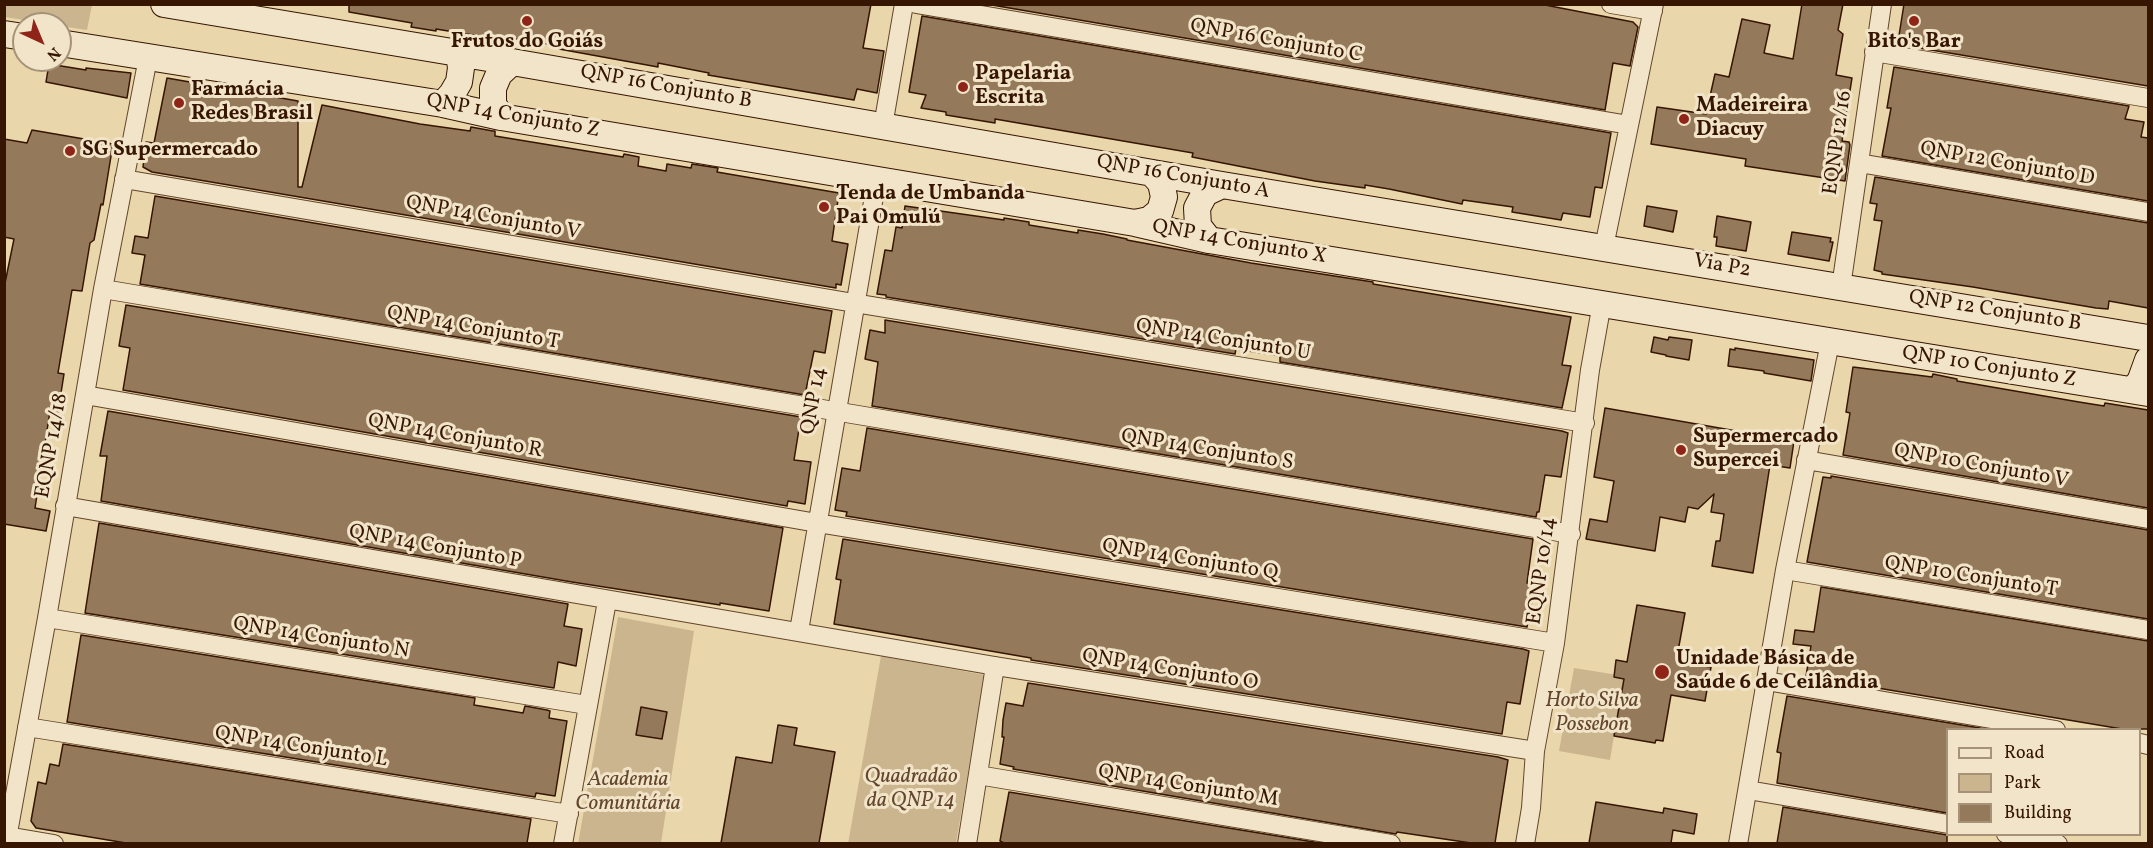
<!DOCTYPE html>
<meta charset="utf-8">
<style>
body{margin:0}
#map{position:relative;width:2153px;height:848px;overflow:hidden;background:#ead6ab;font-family:Vollkorn,serif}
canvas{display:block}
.frame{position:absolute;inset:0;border:6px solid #361602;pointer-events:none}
.legend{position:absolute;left:1946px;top:728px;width:195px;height:108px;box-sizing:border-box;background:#f1e4c8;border:2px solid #a69279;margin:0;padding:8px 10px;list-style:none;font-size:18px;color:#361602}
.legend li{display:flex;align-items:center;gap:12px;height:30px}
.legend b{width:30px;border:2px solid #a69279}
.north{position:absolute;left:12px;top:12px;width:60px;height:60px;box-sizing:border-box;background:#f1e4c8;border:2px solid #a69279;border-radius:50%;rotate:136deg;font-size:16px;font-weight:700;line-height:24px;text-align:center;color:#361602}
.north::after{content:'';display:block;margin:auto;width:21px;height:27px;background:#8f2418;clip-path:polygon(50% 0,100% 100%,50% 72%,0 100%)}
</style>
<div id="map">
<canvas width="2153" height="848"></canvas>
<div class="frame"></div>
<ul class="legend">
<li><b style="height:8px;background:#f1e4c8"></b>Road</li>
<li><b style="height:16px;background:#cbb58e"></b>Park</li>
<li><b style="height:16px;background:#947a5a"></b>Building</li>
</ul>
<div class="north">N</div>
</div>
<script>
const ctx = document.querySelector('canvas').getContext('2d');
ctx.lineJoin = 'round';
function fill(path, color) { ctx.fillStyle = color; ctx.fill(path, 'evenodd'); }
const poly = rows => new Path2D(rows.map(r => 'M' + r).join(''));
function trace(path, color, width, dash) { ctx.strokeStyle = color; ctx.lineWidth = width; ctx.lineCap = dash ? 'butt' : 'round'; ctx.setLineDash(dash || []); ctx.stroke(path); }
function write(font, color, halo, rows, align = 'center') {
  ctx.font = font + ' Vollkorn,serif'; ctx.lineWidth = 6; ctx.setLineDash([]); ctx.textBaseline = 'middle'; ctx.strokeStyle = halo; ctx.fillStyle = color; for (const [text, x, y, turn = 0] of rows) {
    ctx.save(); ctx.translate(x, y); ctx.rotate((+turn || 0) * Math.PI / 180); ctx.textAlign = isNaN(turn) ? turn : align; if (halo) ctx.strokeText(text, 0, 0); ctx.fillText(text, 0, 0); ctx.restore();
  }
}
fill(poly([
 [87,5,92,5,87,30,60,26,60,24,48,24,5,17,5,5],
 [618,617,694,631,661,843,578,844],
 [881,656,985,675,956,843,848,844],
 [1574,668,1624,676,1610,760,1559,751]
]), '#cbb58e');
const building = poly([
 [349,4,871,4,863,48,884,51,877,93,857,89,854,100,708,75,709,73,658,63,658,67,559,49,560,46,511,38,510,41,436,29,436,31,411,27,412,23,349,12,349,4],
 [986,4,1540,4,1633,22,1638,27,1630,66,1613,63,1605,110,986,4],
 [1802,4,1843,4,1838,30,1843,34,1836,75,1852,78,1842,141,1849,142,1850,145,1845,181,1745,166,1746,159,1651,144,1657,107,1706,114,1715,74,1729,77,1742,19,1770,25,1764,53,1793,59,1802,4],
 [1904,4,2148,4,2148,86,1901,45,1902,43,1898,42,1904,4],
 [922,16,1611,133,1602,188,1595,187,1590,217,1563,213,1561,220,1512,212,1513,207,1463,200,1462,204,1389,189,1365,185,1365,188,1315,181,1192,157,1193,153,995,119,995,123,946,115,946,112,921,108,926,95,909,92,922,16],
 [49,64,86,70,86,68,131,73,127,98,46,82,49,64],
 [1894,67,2129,106,2125,119,2144,122,2141,137,2148,138,2148,201,1882,156,1891,108,1887,108,1894,67],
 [167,78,298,101,298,187,302,187,322,105,420,124,470,131,471,127,493,131,495,131,495,136,623,157,624,154,639,157,638,166,666,171,667,164,691,168,692,164,718,168,717,172,839,193,832,241,848,244,841,285,836,284,836,288,152,172,143,167,146,142,154,143,167,78],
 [32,130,113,144,103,205,101,204,94,240,90,243,82,291,72,290,58,373,64,374,58,412,50,411,35,508,50,511,46,531,4,524,4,288,14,239,4,237,4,139,27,143,32,130],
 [1875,177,2148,223,2148,308,2109,301,2108,309,2096,308,1973,287,1882,274,1882,272,1874,270,1882,221,1874,220,1877,204,1870,203,1875,177],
 [155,196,832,311,825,353,814,351,805,395,140,284,145,255,132,253,135,236,148,238,155,196],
 [905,206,1004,220,1004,218,1029,222,1029,225,1078,233,1078,230,1103,234,1127,239,1127,240,1251,263,1373,282,1373,284,1571,317,1562,365,1571,366,1562,408,1280,362,1280,356,1236,349,1235,354,886,297,886,295,877,294,885,250,892,251,896,227,902,228,905,206],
 [1647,206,1677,211,1673,232,1644,226,1647,206],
 [1717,216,1751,222,1746,251,1716,246,1717,237,1714,237,1717,216],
 [1792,232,1831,238,1830,242,1833,242,1829,261,1788,254,1792,232],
 [126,305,801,417,794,460,811,462,805,504,788,501,787,506,123,390,130,348,119,346,126,305],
 [885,320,1562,431,1568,433,1561,477,1545,475,1539,512,1537,512,1536,517,872,406,878,362,865,359,870,330,885,333,885,320],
 [1654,337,1668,340,1669,337,1692,340,1689,360,1666,356,1666,355,1651,352,1654,337],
 [1735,348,1814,360,1811,381,1764,373,1764,371,1728,366,1730,349,1735,350,1735,348],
 [1853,367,1932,377,1933,374,1957,379,1957,381,2079,402,2104,406,2105,403,2148,410,2148,508,1843,455,1850,413,1846,412,1853,367],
 [1605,408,1794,441,1790,468,1770,465,1753,573,1712,566,1716,541,1720,541,1724,514,1711,512,1714,494,1698,509,1688,507,1685,522,1660,517,1655,551,1586,539,1590,519,1607,522,1614,481,1594,477,1605,408],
 [108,411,783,528,769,611,720,603,720,605,572,582,101,501,107,456,100,456,108,411],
 [867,428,1533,539,1527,583,1535,584,1527,627,846,516,847,512,835,510,842,468,860,471,867,428],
 [1831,476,2148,530,2148,619,1807,562,1823,477,1831,478,1831,476],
 [99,523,568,604,564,626,582,629,576,666,558,662,554,688,85,613,99,523],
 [843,539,1523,649,1529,651,1520,704,1507,702,1502,734,1031,660,1031,658,834,624,841,580,836,579,843,539],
 [1821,587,2148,641,2148,729,2122,729,1806,676,1811,646,1793,644,1795,630,1814,632,1821,587],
 [1637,605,1685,613,1676,662,1711,667,1705,701,1671,695,1663,741,1656,740,1655,743,1614,736,1624,679,1614,677,1616,660,1627,662,1637,605],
 [81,635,475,698,474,705,523,713,525,706,547,710,550,711,549,718,567,721,555,796,536,793,535,797,67,722,81,635],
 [1028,683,1498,757,1508,760,1495,843,1471,843,1397,832,1396,834,1013,769,1014,767,1000,764,1004,737,1002,737,1003,720,1006,703,1023,706,1028,683],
 [1787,696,1986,729,1947,729,1947,813,1777,783,1781,753,1777,752,1787,696],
 [641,707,667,712,662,739,636,735,641,707],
 [778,725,797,728,794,745,835,752,819,843,721,843,736,757,772,763,778,725],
 [63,744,531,819,527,843,126,843,36,828,31,821,38,782,46,784,50,764,59,766,63,744],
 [1009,792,1320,843,1004,843,1000,841,1009,792],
 [1596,802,1663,813,1664,808,1697,814,1694,834,1673,830,1671,843,1589,843,1596,802],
 [1783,807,1947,835,1947,843,1777,843,1783,807]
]);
fill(building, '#947a5a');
trace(building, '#361602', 1.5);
const street = poly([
 [916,4,1629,125],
 [1611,4,1653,11],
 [1874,52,2148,98],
 [883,126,904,4],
 [1859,163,2148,212],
 [124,179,854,303,1585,423],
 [1604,247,1654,4],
 [1841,287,1882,4],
 [103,289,1571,534],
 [85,395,817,523,1555,643],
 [1806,460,2148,519],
 [65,506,995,666,1535,751],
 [1785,570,2148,630],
 [47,618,587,705],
 [799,631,877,179],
 [1766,681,2056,730],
 [27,727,569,814],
 [2140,743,2148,745],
 [978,775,1391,844],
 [1748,790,1948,824],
 [2006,834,2058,844],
 [7,836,54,844],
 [6,844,47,618,103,289,148,58],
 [563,844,607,601],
 [967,844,995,666],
 [1525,844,1531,808,1535,751,1555,643,1590,370,1602,303],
 [1738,844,1785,570,1830,342]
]);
const secondary = poly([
 [164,4,512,62,1222,185,2148,338],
 [4,34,24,37],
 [60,43,443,104,501,117,1135,223,1209,240,2148,393],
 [443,104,452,94,459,82,461,68,459,53],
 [501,117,493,104,493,88,499,74,512,62],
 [1135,223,1149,220,1160,211,1164,197,1161,183,1152,173],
 [1209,240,1198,226,1197,208,1205,193,1222,185],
 [2132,390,2140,382,2148,360]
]);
trace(street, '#63462c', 20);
trace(secondary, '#361602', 28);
trace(street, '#f1e4c8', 18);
trace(secondary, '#f1e4c8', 26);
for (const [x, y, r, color] of [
 [527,21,6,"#8f2418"],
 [1914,21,6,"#8f2418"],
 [963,87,6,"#8f2418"],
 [179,103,6,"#8f2418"],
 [1684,119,6,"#8f2418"],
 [70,151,6,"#8f2418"],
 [824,207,6,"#8f2418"],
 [1681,450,6,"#8f2418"],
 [1662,672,8,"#8f2418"]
]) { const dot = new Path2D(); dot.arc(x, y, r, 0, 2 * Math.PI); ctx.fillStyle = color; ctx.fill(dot); trace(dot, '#f1e4c8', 2); }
write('21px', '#361602', '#f1e4c8', [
 ["QNP 16 Conjunto C",1276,42,10],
 ["QNP 16 Conjunto B",666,88,10],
 ["QNP 14 Conjunto Z",513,117,10],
 ["EQNP 12/16",1839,143,-82],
 ["QNP 12 Conjunto D",2007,165,10],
 ["QNP 16 Conjunto A",1183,178,10],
 ["QNP 14 Conjunto V",493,219,10],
 ["QNP 14 Conjunto X",1239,243,10],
 ["Via P2",1722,267,10],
 ["QNP 12 Conjunto B",1995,312,9],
 ["QNP 14 Conjunto T",473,329,10],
 ["QNP 14 Conjunto U",1223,341,9],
 ["QNP 10 Conjunto Z",1989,368,9],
 ["QNP 14",815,401,-80],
 ["QNP 14 Conjunto R",455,437,10],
 ["EQNP 14/18",53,446,-80],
 ["QNP 14 Conjunto S",1207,451,9],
 ["QNP 10 Conjunto V",1981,467,10],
 ["QNP 14 Conjunto P",435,548,10],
 ["QNP 14 Conjunto Q",1190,561,9],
 ["EQNP 10/14",1543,571,-82],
 ["QNP 10 Conjunto T",1971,578,9],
 ["QNP 14 Conjunto N",321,639,9],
 ["QNP 14 Conjunto O",1170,671,9],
 ["QNP 14 Conjunto L",301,748,9],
 ["QNP 14 Conjunto M",1188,787,9]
]);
write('bold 21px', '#361602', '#f1e4c8', [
 ["Frutos do Goiás",527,43,"center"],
 ["Bito's Bar",1914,43,"center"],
 ["Papelaria",975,75],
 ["Escrita",975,99],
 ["Farmácia",191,91],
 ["Redes Brasil",191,115],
 ["Madeireira",1696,107],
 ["Diacuy",1696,131],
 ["SG Supermercado",82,151],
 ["Tenda de Umbanda",836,195],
 ["Pai Omulú",836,219],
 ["Supermercado",1693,438],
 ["Supercei",1693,462],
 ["Unidade Básica de",1676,660],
 ["Saúde 6 de Ceilândia",1676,684]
], 'left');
write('italic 21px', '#63462c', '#f1e4c8', [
 ["Horto Silva",1592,702],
 ["Possebon",1592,726],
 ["Quadradão",911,778],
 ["da QNP 14",911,802],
 ["Academia",628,781],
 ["Comunitária",628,805]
]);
</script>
